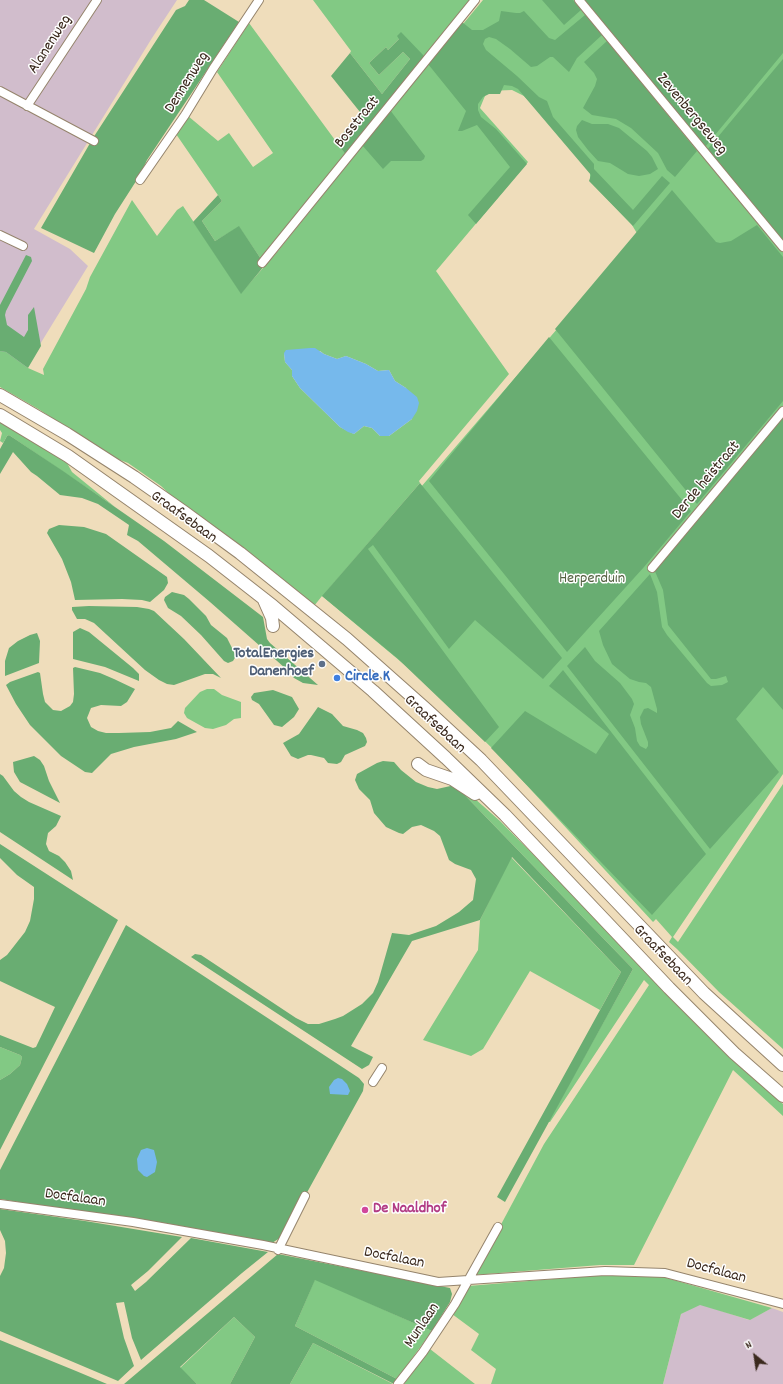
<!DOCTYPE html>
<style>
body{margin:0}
#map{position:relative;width:783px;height:1384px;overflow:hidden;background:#efddbb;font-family:Dekko,sans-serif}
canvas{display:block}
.north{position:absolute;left:735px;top:1336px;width:40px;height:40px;-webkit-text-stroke:3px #fff;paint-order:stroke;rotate:330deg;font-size:11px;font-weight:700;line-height:16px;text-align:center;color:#3b2a1e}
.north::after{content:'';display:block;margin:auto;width:14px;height:18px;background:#3b2a1e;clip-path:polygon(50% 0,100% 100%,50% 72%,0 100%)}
</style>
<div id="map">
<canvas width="783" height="1384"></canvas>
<div class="north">N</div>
</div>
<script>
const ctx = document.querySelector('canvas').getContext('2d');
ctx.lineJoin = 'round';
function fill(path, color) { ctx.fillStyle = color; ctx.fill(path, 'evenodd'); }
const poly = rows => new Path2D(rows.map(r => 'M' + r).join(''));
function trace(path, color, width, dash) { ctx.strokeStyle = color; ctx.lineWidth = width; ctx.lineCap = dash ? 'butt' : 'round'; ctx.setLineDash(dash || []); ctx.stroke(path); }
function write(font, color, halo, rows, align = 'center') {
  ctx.font = font + ' Dekko,sans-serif'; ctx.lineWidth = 3; ctx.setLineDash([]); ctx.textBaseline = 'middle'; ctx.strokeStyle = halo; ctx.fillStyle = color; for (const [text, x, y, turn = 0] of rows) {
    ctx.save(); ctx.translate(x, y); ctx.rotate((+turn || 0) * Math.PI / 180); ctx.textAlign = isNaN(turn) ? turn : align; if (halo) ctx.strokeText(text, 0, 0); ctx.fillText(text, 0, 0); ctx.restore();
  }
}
fill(poly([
 [0,0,177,0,152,38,34,229,70,249,88,266,23,372,0,356],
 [700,1304,749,1320,772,1308,783,1312,783,1384,663,1384,681,1314]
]), '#d1bdcc');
fill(poly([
 [313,0,472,0,425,57,399,39,388,50,386,47,369,63,379,75,403,52,410,59,382,94,350,53,351,51],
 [483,0,783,0,783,774,673,937,678,942,783,784,783,1049,719,992,677,949,669,942,672,937,656,919,653,922,497,753,418,676,322,596,314,606,180,504,161,486,128,463,107,455,40,410,0,387,0,351,6,352,28,368,44,375,43,369,86,289,90,277,132,200,157,236,177,210,183,206,241,293,278,251,428,64,429,65],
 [512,90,524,96,590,167,590,181,632,225,638,235,334,588,326,592,420,483,419,481,509,374,436,271,528,162,480,108,487,91],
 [320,351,324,354,337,359,346,356,366,364,378,371,389,370,395,381,406,388,412,419,389,436,380,436,372,428,364,426,354,434,340,427,300,388,292,376,292,370,285,362,284,353],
 [249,23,346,155,261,259,239,227,215,241,202,221,222,201,176,134,188,116,218,141,229,133,253,167,273,153,217,72],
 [0,420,67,463,72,472,115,507,9,435,7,436,3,443,0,441,2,433,0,430],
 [207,689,214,689,222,695,241,702,241,718,234,719,226,725,213,729,205,728,187,718,184,713,185,708,200,692],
 [455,785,465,790,500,821,755,1079,783,1104,783,1116,733,1070,634,1265,600,1265,474,1275,544,1144,649,985,644,980,550,1122,548,1122,633,969],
 [511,857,621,972,600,1010,530,971,483,1049,471,1056,423,1040,478,950,480,920],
 [0,1047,20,1055,22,1057,20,1065,10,1074,0,1080],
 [632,1274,663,1277,772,1308,750,1320,700,1305,681,1314,663,1384,491,1384,496,1369,471,1350,479,1334,452,1314,468,1286,602,1275],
 [315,1279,432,1331,397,1379,295,1326],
 [234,1317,255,1337,230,1384,197,1384,180,1368],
 [313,1343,393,1384,290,1384],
 [430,1349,475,1384,404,1384]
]), '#82c984');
fill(poly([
 [189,0,204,0,239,22,147,160,140,175,115,214,94,253,41,228,93,138,176,10,185,6],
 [542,0,573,0,581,10,564,25],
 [584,0,783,0,783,53,705,147],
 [501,11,516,13,520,13,524,11,549,38,555,40,585,15,602,35,577,58,569,72,553,57,550,57,537,66,531,67,510,49,496,39,489,37,485,39,483,44,486,50,517,76,539,97,547,101,553,117,594,164,594,169,633,210,662,176,670,183,633,226,589,181,591,175,518,89,512,86,504,85,500,94,489,94,483,97,478,104,478,110,481,117,496,129,527,164,476,224,468,215,510,167,477,125,462,131,458,131,466,111,428,64,462,22,472,30,483,30,499,21],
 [401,32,425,57,346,155,336,142,360,112,331,76,350,53,382,94,410,59,403,52,379,75,369,63,386,47,388,50,399,39,397,36],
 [607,41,697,151,675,177,667,170,658,153,631,128,616,119,592,115,583,108,595,86,597,79,594,73,584,62],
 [783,59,783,242,707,150],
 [390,110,425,156,424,159,421,161,391,161,383,169,362,145],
 [582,120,592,124,608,124,619,128,647,151,652,157,658,169,650,174,639,176,628,174,610,163,598,161,588,150,578,137,576,130,577,126],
 [672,190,716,242,720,243,731,241,757,225,783,257,783,401,697,504,555,329],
 [218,195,222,201,202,221,215,241,239,226,265,265,241,294,193,222],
 [26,255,31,257,32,261,6,311,5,315,7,325,24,337,28,330,28,315,34,307,41,346,28,368,6,352,0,351,0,305],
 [549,337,691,511,644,567,567,652,429,481],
 [783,415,783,710,763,687,736,719,779,772,710,849,567,666,585,647,595,661,620,683,632,699,634,704,630,715,635,728,637,741,640,746,646,749,648,746,648,742,641,724,640,717,644,709,648,708,657,713,657,709,651,687,646,683,639,682,630,679,612,664,603,645,599,631,650,574,657,592,662,627,667,635,707,683,711,686,722,685,728,682,726,676,716,679,711,679,668,625,663,590,654,569],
 [9,435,63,471,164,541,263,617,267,639,270,643,318,685,303,683,294,678,285,668,210,602,138,541,127,535,129,525,98,504,82,498,60,495,37,476,31,472,13,452,0,474,0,449,7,436],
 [420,483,562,658,543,679,475,620,449,649,373,545,368,549,499,727,485,742,397,658,322,596],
 [59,525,84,527,106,534,167,577,168,583,164,590,150,602,142,600,122,599,75,600,71,582,62,559,47,533,49,529],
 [172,592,184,595,189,599,206,616,211,625,227,638,236,656,233,661,228,663,224,661,201,635,181,616,168,608,164,600,165,597],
 [89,606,137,607,149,609,154,611,184,639,221,678,213,674,205,674,174,685,167,684,159,680,145,670,94,623,85,619,77,619,72,610,72,607],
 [80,628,89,632,133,668,139,674,139,681,105,667,73,659,73,632],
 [37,633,40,641,39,663,5,676,5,661,9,648,18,641,30,635],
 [75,667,100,673,114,679,135,689,127,702,121,706,101,705,91,708,87,718,91,727,98,731,106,733,119,733,150,732,171,728,178,721,197,732,176,739,134,747,111,754,92,773,85,772,61,756,30,725,16,704,6,685,10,682,38,672,40,673,43,694,45,702,53,710,61,711,70,706,73,702,74,694,73,668],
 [563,670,706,854,652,915,491,748,525,711,596,754,609,734,549,686],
 [273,690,292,697,299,709,294,717,282,727,274,725,259,704,252,700,251,697,254,693],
 [318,707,332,714,343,726,357,730,363,733,366,738,367,742,365,746,345,755,341,762,337,764,328,763,324,758,311,755,308,755,298,759,291,756,283,743,299,734],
 [34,756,40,760,44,766,49,781,60,803,20,782,14,772,13,762],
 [383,761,394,762,401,770,416,782,428,787,437,789,455,785,633,969,505,1202,497,1197,621,972,512,857,480,920,412,941,351,1046,373,1057,369,1065,362,1069,191,957,195,954,201,955,296,1018,308,1024,319,1024,335,1019,343,1016,362,1004,373,993,378,982,392,933,409,935,436,926,459,912,473,900,476,879,471,870,455,864,449,860,440,836,434,831,421,825,412,827,403,834,399,833,386,827,374,813,370,800,359,789,355,780,357,774,377,763],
 [0,774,3,776,14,791,21,797,29,802,61,816,56,826,48,833,46,844,49,851,59,856,65,862,71,871,73,880,0,832],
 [0,844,118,920,0,1150,0,1080,10,1074,20,1065,22,1057,20,1055,0,1047,0,1035,33,1048,36,1047,55,1007,0,981,0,960,7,955,25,932,30,921,34,899,34,887,17,875,0,858],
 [126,925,359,1078,364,1084,363,1091,283,1236,272,1243,0,1199,0,1170],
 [0,1209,85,1221,182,1237,148,1271,131,1285,135,1291,146,1282,191,1238,268,1252,242,1273,141,1360,132,1338,124,1302,116,1303,124,1338,134,1366,118,1381,0,1331,0,1276,4,1268,6,1253,5,1241,0,1230],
 [278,1254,450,1288,452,1294,450,1302,432,1331,315,1280,295,1326,397,1379,394,1384,313,1343,290,1384,230,1384,255,1337,234,1317,180,1367,197,1384,124,1384],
 [0,1340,76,1371,107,1384,0,1384]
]), '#69ad72');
fill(poly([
 [310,348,315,348,324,354,337,359,346,356,366,364,378,371,389,370,395,381,406,388,417,397,419,403,417,411,412,419,389,436,380,436,372,428,364,426,354,434,348,432,340,427,300,388,292,376,292,370,285,362,284,353,286,350],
 [338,1078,342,1079,347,1084,350,1091,348,1095,330,1094,329,1087,334,1080],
 [147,1148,154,1150,157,1162,155,1172,147,1177,144,1176,138,1170,137,1159,141,1150]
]), '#76b9ec');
const minor = poly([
 [579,0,783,247],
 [0,91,94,141],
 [27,106,97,0],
 [140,180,185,115,213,69,259,0],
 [0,235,23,246],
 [262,263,475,0],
 [652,568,783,411],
 [373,1082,382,1068],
 [0,1204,133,1222,263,1245,438,1282,605,1271,665,1273,783,1304],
 [278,1250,305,1196],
 [398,1384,423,1352,455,1304,498,1227]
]);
const primary = poly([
 [0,395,67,434,134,477,184,512,240,553,347,639,427,710,481,760,704,993,783,1065],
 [0,415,68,456,209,556,273,606,373,691,446,758,505,815,669,988,734,1053,783,1096],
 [264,600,272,618,273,626],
 [418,764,426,770,452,779,475,794]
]);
trace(minor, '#95846c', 10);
trace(primary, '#95846c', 14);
trace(minor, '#fff', 8);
trace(primary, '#fff', 12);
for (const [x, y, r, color] of [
 [322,664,4,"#5c6f8a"],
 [337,678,4,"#3f7fe0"],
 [365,1210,4,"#d1479c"]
]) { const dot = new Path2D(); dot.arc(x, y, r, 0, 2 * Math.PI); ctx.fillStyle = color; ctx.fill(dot); trace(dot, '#fff', 1.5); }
write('16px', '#3b2a1e', '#fff', [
 ["Alanenweg",51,45,-57],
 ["Dennenweg",188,83,-58],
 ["Zevenbergseweg",691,115,50],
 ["Bosstraat",358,123,-51],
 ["Derde heistraat",707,481,-50],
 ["Graafsebaan",183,518,36],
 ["Graafsebaan",434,725,43],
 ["Graafsebaan",662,956,46],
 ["Docfalaan",75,1199,8],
 ["Docfalaan",394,1259,11],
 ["Docfalaan",716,1272,15],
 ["Munlaan",423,1326,-56]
]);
write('16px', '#546242', '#fff', [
 ["Herperduin",592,580]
]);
write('bold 16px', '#4e5e75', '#fff', [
 ["TotalEnergies",314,655],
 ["Danenhoef",314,673]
], 'right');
write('bold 16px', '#366cbe', '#fff', [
 ["Circle K",345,678]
], 'left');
write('bold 16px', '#b23c85', '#fff', [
 ["De Naaldhof",373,1210]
], 'left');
</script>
